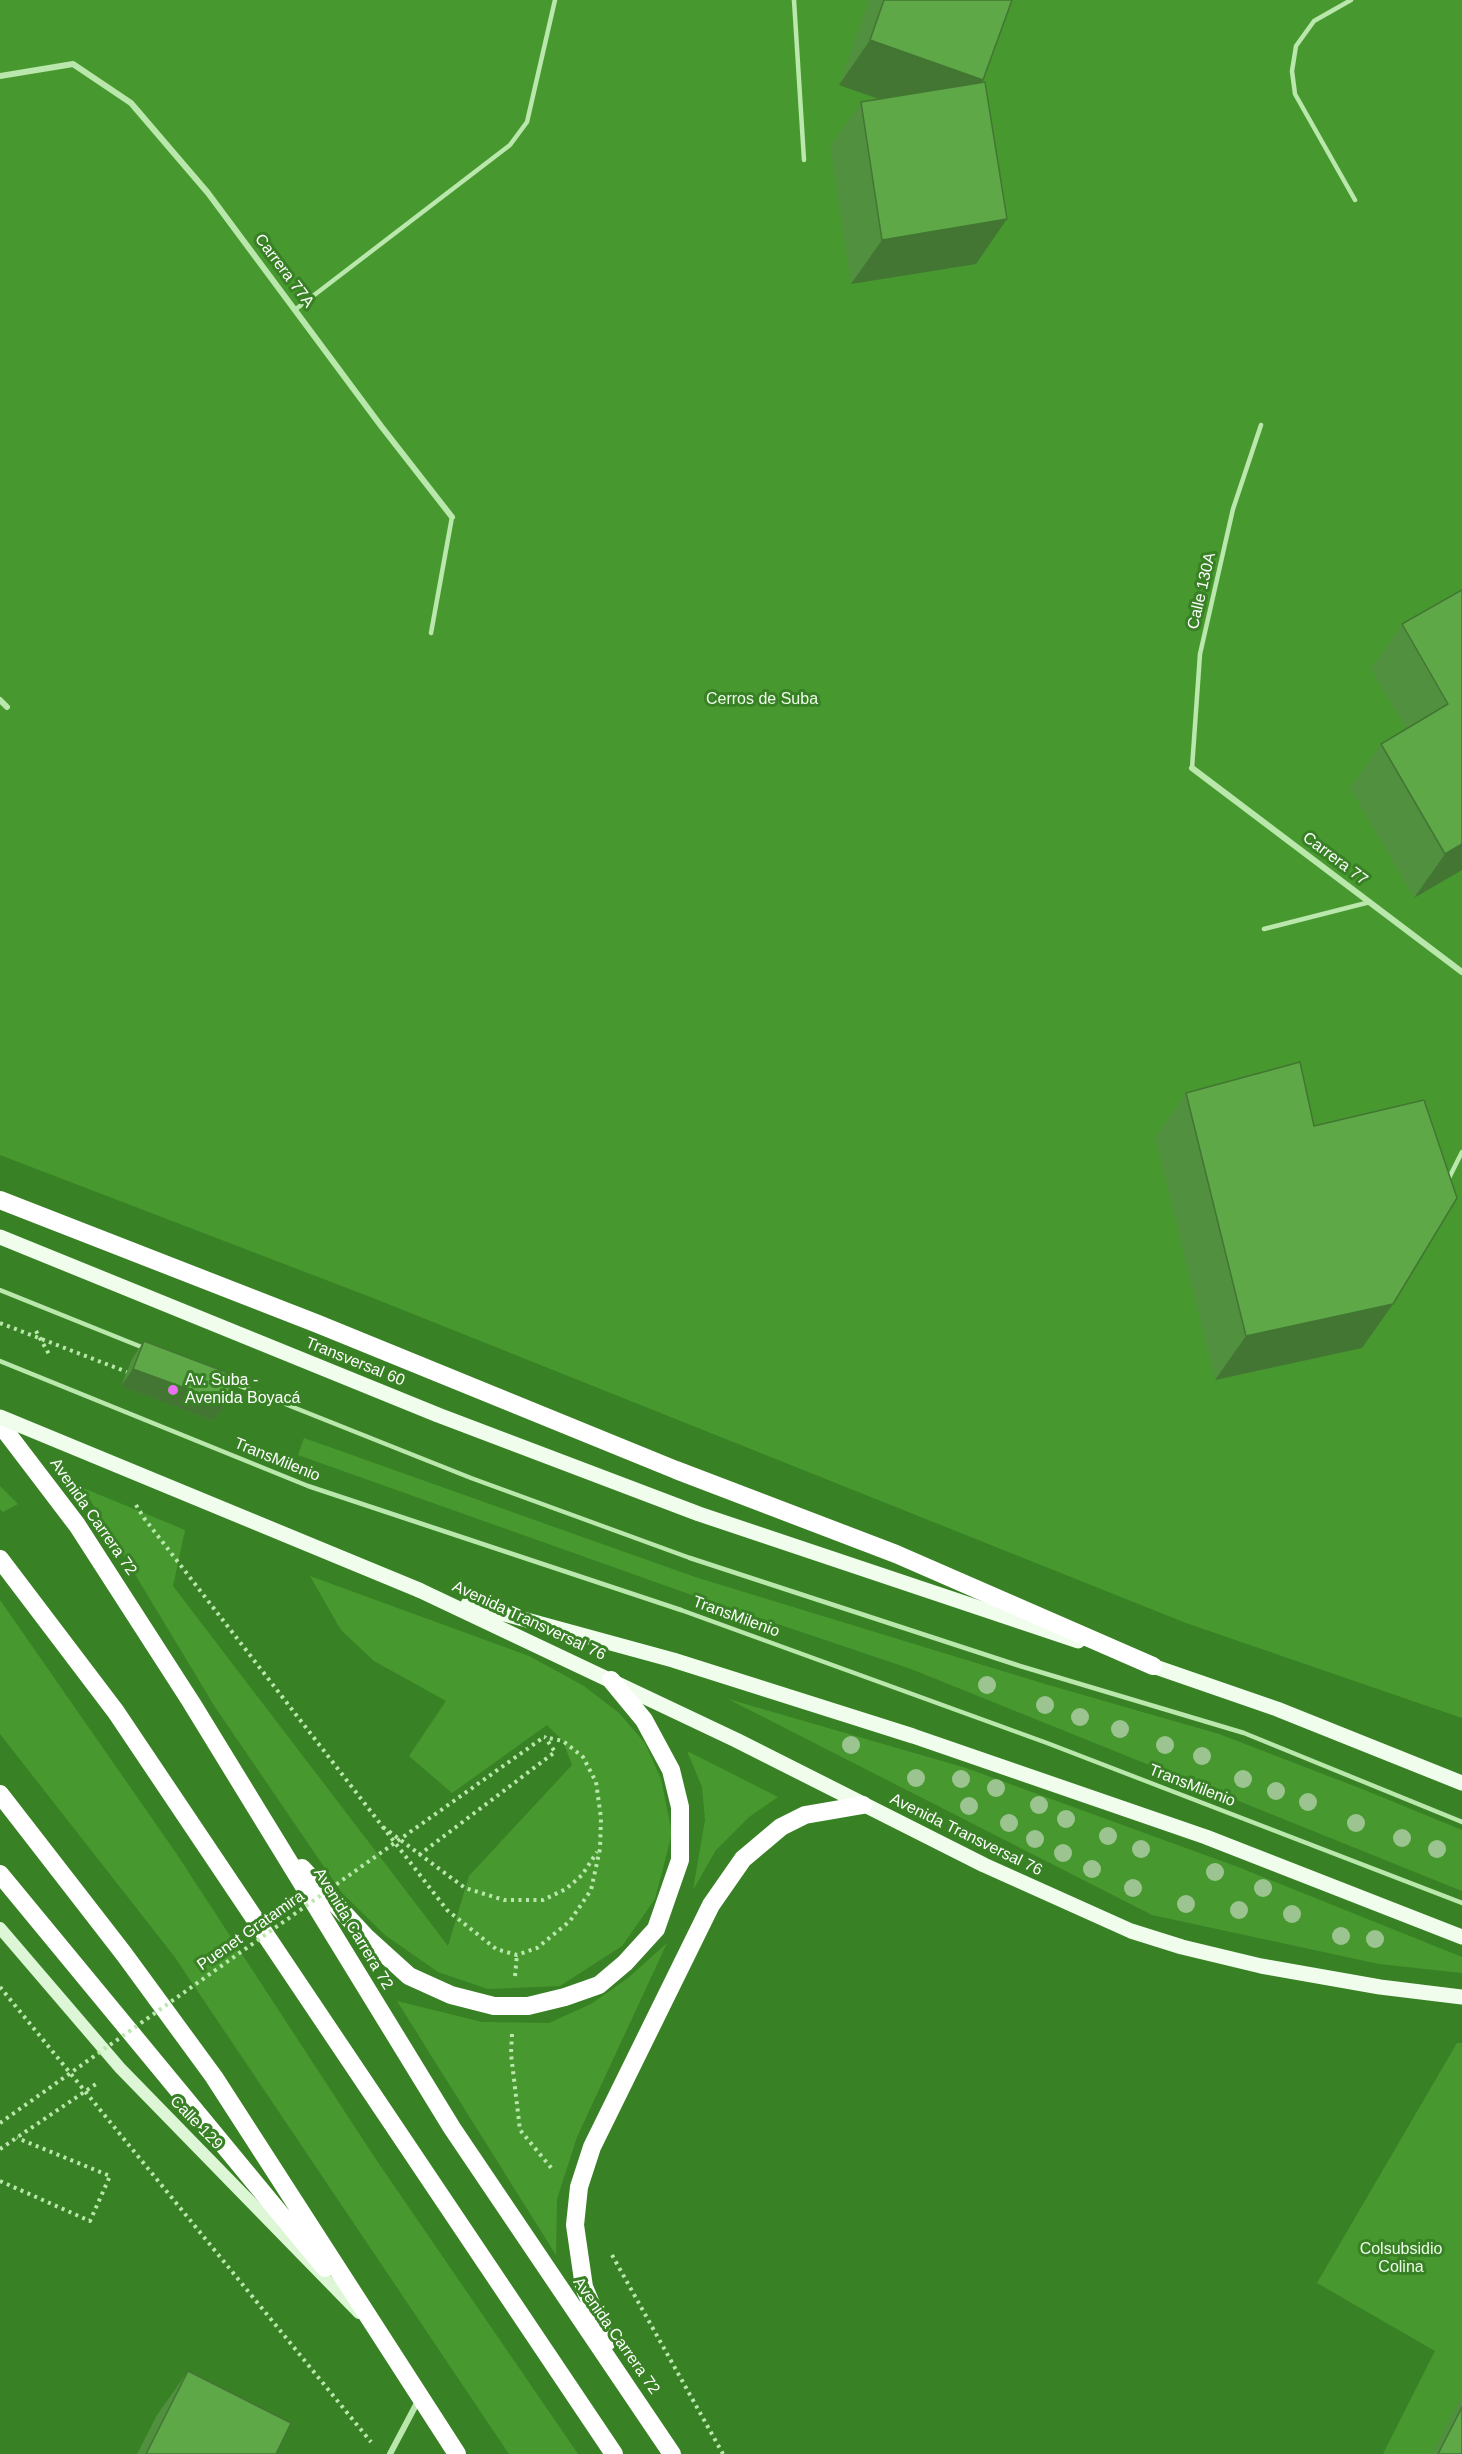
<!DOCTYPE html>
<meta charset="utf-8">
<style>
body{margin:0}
canvas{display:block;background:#388124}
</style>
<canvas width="1462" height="2454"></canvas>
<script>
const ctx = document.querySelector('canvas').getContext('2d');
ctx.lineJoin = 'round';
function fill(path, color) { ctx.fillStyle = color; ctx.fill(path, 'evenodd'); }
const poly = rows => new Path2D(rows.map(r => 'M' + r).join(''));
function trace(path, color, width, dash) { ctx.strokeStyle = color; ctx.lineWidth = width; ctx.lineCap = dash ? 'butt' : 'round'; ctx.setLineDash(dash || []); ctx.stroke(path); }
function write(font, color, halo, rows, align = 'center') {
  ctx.font = font + ' Helvetica,sans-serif'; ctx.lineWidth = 6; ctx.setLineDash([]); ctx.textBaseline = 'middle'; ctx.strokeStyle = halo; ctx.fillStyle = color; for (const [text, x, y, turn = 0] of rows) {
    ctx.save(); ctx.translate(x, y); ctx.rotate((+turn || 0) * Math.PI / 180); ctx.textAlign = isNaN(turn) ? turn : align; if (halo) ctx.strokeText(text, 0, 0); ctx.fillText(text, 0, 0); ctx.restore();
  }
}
fill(poly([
 [0,0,1462,0,1462,1718,1186,1623,373,1298,0,1155],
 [304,1438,695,1577,1045,1684,1219,1734,1367,1791,1462,1830,1462,1891,911,1669,689,1594,298,1455],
 [0,1486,18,1504,3,1512,0,1509],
 [83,1488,185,1530,173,1586,448,1946,469,1876,572,1765,563,1741,547,1725,452,1793,409,1756,446,1701,374,1661,341,1630,310,1576,529,1656,584,1686,619,1713,645,1743,661,1779,672,1833,655,1899,622,1946,560,1986,488,1989,438,1972,385,1935,342,1893,215,1707],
 [0,1600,176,1853,375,2158,578,2454,509,2454,174,1956,0,1734],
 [728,1699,966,1768,1238,1867,1462,1957,1462,1973,1379,1964,1152,1915],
 [687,1751,778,1797,749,1817,716,1850,693,1890,705,1820,702,1787],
 [667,1943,577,2137,557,2199,556,2255,397,2001,482,2022,549,2023,591,2004,628,1978],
 [1457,2043,1462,2043,1462,2454,1383,2454,1435,2351,1317,2283]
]), '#47992f');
trace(poly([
 [0,1323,127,1372],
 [36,1331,50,1356],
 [136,1505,144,1518,447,1910,496,1949,517,1955,537,1948,570,1921,591,1890,600,1849,601,1818,596,1782,583,1757,563,1741,544,1737],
 [383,1827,465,1888,504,1900,543,1900,566,1889,582,1875,597,1852],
 [419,1855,555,1752,545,1737],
 [515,1976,517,1955],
 [0,1987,371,2442],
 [512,2034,511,2054,520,2130,553,2170],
 [0,2149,99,2082],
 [0,2181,90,2221,110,2176,17,2138],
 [612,2255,723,2454]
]), '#b9e7ac', 4, [3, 4.5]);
trace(poly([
 [794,0,804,160],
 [1351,0,1314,21,1296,46,1292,71,1295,94,1355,200],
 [296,309,510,145,527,122,555,0],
 [431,633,452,517],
 [1192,768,1200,654,1233,509,1261,425],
 [1264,929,1370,902],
 [1447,1182,1462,1152],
 [690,1558,1020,1666,1244,1733,1462,1822],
 [681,1610,1047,1743,1462,1903]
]), '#b9e7ac', 4.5);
trace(poly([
 [0,76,73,64,131,103,208,193,381,426,452,517],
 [0,700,7,707],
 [1192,768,1462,972],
 [390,2454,418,2401]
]), '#b9e7ac', 6);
trace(poly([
 [0,1928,120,2068,359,2313]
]), '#dcf6d6', 12);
trace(poly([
 [0,1237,438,1415,699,1514,1078,1641],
 [419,1590,736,1740,984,1865,1131,1931,1182,1947,1261,1966,1380,1987,1462,1997],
 [468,1604,673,1660,913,1736,1206,1837,1462,1937],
 [1144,1663,1277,1709,1462,1783]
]), '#f0fded', 15);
trace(poly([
 [0,1200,318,1324,676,1470,896,1554,1153,1666],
 [0,1424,77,1525,191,1702,452,2128,672,2454],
 [0,1559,116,1712,614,2454],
 [0,1794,124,1954,214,2077,457,2454],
 [302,1868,367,1938,409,1976,451,1995,494,2006,528,2006,565,1997,599,1985,625,1963,656,1929,680,1860,680,1807,671,1770,644,1720,611,1680],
 [0,1874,325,2268],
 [607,2342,584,2287,575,2225,579,2187,592,2147,711,1905,743,1859,781,1827,805,1815,863,1805]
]), '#fff', 18);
trace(poly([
 [0,2123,544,1737]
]), '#b9e7ac', 4, [3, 4.5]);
trace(poly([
 [0,1290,144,1348],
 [0,1361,308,1486,681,1610],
 [230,1382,471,1478,690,1558]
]), '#b9e7ac', 4.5);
trace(poly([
 [0,1417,419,1590]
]), '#f0fded', 15);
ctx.fillStyle = '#9cc490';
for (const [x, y] of [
 [987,1685],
 [1045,1705],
 [1080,1717],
 [1120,1729],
 [851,1745],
 [1165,1745],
 [1202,1756],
 [916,1778],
 [961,1779],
 [1243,1779],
 [996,1788],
 [1276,1791],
 [1308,1802],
 [1039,1805],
 [969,1806],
 [1066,1819],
 [1009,1823],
 [1356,1823],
 [1108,1836],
 [1402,1838],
 [1035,1839],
 [1141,1849],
 [1437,1849],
 [1063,1853],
 [1092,1869],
 [1215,1872],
 [1133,1888],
 [1263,1888],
 [1186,1904],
 [1239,1910],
 [1292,1914],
 [1341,1936],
 [1375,1939]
]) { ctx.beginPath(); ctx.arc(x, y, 9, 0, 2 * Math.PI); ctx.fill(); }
fill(poly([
 [869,0,1012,0,982,82,976,264,851,284,830,146,861,102,879,99,839,85],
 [1462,590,1462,870,1414,898,1350,788,1381,744,1406,729,1371,669,1402,624],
 [1186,1093,1314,1126,1393,1304,1362,1348,1215,1380,1155,1137],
 [144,1341,226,1403,214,1421,121,1386,132,1359],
 [188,2371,276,2454,137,2454,157,2415],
 [1462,2396,1462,2454,1432,2454,1459,2400]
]), '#51903e');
fill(poly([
 [870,40,983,80,953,125,839,85],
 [1007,219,976,264,851,284,882,240],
 [1462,844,1462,870,1414,898,1445,854],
 [1393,1304,1362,1348,1215,1380,1246,1336],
 [133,1369,226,1403,214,1421,121,1386]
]), '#427632');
const building = poly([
 [884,0,1012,0,983,80,870,40,884,0],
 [985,82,1007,219,882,240,861,102,985,82],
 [1462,590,1462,844,1445,854,1381,744,1448,704,1402,624,1462,590],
 [1300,1062,1314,1126,1424,1100,1457,1198,1393,1304,1246,1336,1186,1093,1300,1062],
 [144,1341,236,1376,226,1403,133,1369,144,1341],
 [188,2371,291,2423,276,2454,146,2454,188,2371],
 [1462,2407,1462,2454,1438,2454,1462,2407]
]);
fill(building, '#5ea848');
trace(building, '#427632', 1.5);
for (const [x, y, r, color] of [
 [173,1390,6,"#e970f1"]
]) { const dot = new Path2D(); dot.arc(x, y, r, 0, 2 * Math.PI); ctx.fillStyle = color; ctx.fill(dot); trace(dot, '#388124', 2); }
write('16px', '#fff', '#388124', [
 ["Carrera 77A",284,271,53],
 ["Calle 130A",1202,591,-77],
 ["Carrera 77",1335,859,37],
 ["Transversal 60",355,1362,22],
 ["TransMilenio",277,1460,22],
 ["Avenida Carrera 72",93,1517,55],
 ["TransMilenio",736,1617,20],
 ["Avenida Transversal 76",529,1621,25],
 ["TransMilenio",1192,1786,21],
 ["Avenida Transversal 76",966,1835,26],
 ["Avenida Carrera 72",353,1929,59],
 ["Puenet Gratamira",251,1931,-35],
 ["Calle 129",196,2123,46],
 ["Avenida Carrera 72",616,2336,55]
]);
write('16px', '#edfbe9', '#388124', [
 ["Cerros de Suba",762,700],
 ["Colsubsidio",1401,2250],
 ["Colina",1401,2268]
]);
write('16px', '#fff', '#388124', [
 ["Av. Suba -",185,1381],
 ["Avenida Boyacá",185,1399]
], 'left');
</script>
